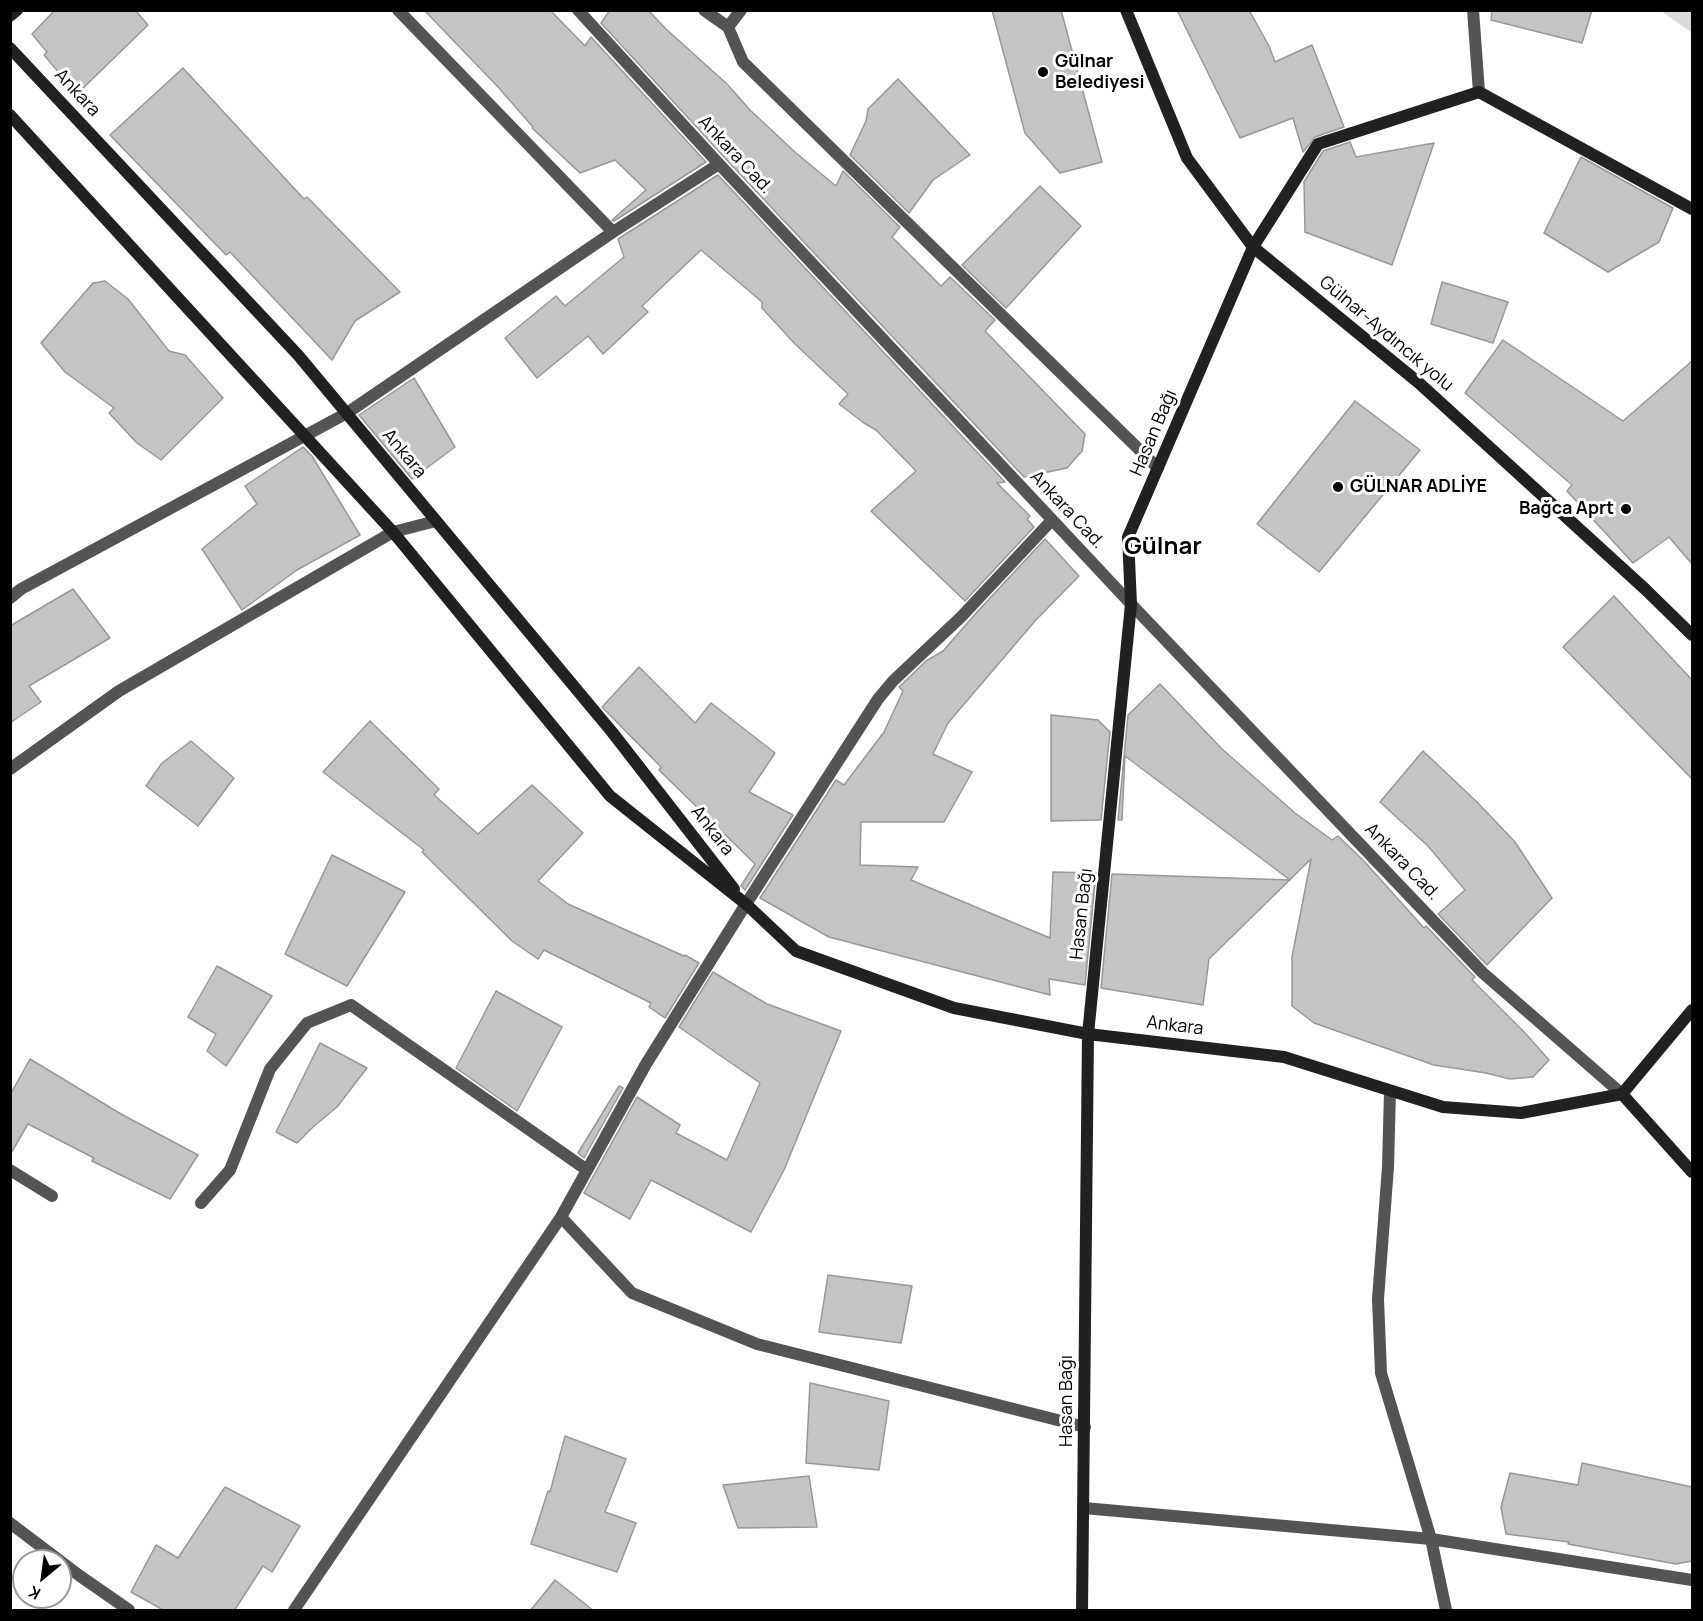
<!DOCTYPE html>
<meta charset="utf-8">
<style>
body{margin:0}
#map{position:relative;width:1703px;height:1621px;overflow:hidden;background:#fff;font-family:Manrope,sans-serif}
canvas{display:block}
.frame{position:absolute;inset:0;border:12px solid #000;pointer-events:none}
.north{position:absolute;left:12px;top:1549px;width:60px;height:60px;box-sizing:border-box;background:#fff;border:2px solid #999;border-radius:50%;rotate:209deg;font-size:16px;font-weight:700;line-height:24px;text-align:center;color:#000}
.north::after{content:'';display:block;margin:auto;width:21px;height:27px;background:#000;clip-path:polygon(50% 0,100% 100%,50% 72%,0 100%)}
</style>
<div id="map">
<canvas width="1703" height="1621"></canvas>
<div class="frame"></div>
<div class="north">K</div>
</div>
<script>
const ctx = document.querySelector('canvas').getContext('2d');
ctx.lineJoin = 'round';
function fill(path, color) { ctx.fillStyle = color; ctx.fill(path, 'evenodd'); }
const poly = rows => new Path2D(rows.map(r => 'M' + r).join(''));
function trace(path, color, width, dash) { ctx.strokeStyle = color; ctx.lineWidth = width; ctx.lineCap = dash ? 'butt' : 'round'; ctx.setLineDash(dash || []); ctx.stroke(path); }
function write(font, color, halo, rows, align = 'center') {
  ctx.font = font + ' Manrope,sans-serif'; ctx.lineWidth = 6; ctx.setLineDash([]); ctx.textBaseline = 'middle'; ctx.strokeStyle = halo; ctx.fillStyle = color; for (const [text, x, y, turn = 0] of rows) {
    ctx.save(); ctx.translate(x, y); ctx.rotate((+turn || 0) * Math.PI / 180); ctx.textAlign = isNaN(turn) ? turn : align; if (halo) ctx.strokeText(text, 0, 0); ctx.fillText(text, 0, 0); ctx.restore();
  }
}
fill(poly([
 [1661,11,1692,11,1692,33]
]), '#dbdbdb');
const building = poly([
 [55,10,135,10,148,25,77,94,44,55,47,52,32,34,55,10],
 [424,10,550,10,585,46,591,37,706,162,614,221,612,220,646,190,615,160,580,173,532,128,533,127,499,88,424,10],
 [610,10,648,10,666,29,727,84,750,110,796,153,836,186,843,171,900,227,892,237,941,286,950,277,995,320,985,331,1085,434,1082,451,1067,468,1024,477,725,158,601,23,610,10],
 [992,10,1061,10,1102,162,1060,173,1025,133,992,10],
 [1177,10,1249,10,1269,46,1275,62,1312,45,1344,127,1315,137,1303,152,1293,118,1240,138,1177,10],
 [1492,10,1592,10,1582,43,1491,20,1492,10],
 [183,68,304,199,307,197,400,292,355,321,332,360,230,252,226,255,110,135,183,68],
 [898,79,970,155,933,180,909,213,850,155,866,121,868,109,898,79],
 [1350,142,1356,157,1434,143,1392,265,1305,232,1304,182,1323,151,1350,142],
 [1581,157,1673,208,1659,242,1608,272,1544,233,1581,157],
 [718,175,1005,482,997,483,1030,516,1027,519,1034,527,965,601,871,511,916,471,876,430,864,423,839,404,848,394,795,344,762,308,762,302,701,250,642,306,648,312,603,354,588,336,537,378,505,338,556,296,565,306,624,257,618,239,718,175],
 [1040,186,1081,226,1006,308,962,265,1040,186],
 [105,281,128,299,169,351,185,355,223,398,161,460,137,443,109,413,114,408,65,372,41,343,93,283,105,281],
 [1442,282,1508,302,1493,343,1431,324,1442,282],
 [1503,340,1623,421,1692,361,1692,564,1669,537,1633,563,1567,491,1572,485,1465,393,1503,340],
 [414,378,455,447,412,479,359,415,414,378],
 [1355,401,1420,450,1319,572,1257,524,1355,401],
 [303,447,312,456,360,535,297,570,242,610,202,549,257,504,245,486,303,447],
 [1045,539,1079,576,1035,621,948,723,933,754,972,772,944,822,861,822,860,865,918,867,911,880,1050,938,1053,872,1096,873,1085,985,1049,979,1050,995,829,937,760,898,836,780,844,785,884,732,903,691,899,687,926,661,943,651,977,612,1045,539],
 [73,589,110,638,29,686,41,702,10,723,10,626,73,589],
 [1614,596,1692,680,1692,779,1563,647,1614,596],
 [639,667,695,723,711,703,775,753,749,792,793,815,745,890,741,886,755,864,659,770,661,767,602,707,639,667],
 [1160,684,1222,749,1295,813,1332,840,1338,836,1363,860,1424,928,1426,926,1475,977,1472,980,1526,1034,1549,1060,1533,1077,1510,1079,1486,1073,1434,1065,1314,1023,1292,1006,1292,957,1311,859,1209,959,1203,1005,1101,988,1112,874,1290,880,1125,756,1122,820,1118,820,1128,715,1160,684],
 [1051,715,1098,720,1110,732,1101,820,1051,821,1051,715],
 [370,721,439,789,434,795,478,834,532,785,583,833,538,881,568,904,684,956,685,955,699,963,665,1018,649,1007,651,1003,544,950,538,959,512,941,422,852,424,850,323,772,370,721],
 [191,741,234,778,198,826,146,786,162,763,191,741],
 [1423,751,1477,802,1515,842,1552,898,1487,965,1438,914,1465,890,1428,846,1380,802,1423,751],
 [332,855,405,892,347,986,285,954,332,855],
 [217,966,272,996,226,1066,207,1051,216,1034,188,1017,217,966],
 [713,972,767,1004,841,1031,784,1170,751,1232,651,1180,630,1219,584,1193,637,1097,680,1125,676,1133,727,1160,760,1083,679,1027,713,972],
 [496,991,562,1027,517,1111,456,1068,496,991],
 [320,1043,367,1068,337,1107,313,1127,297,1143,276,1132,320,1043],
 [30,1059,121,1114,198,1155,170,1199,92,1161,94,1158,28,1124,10,1155,10,1095,30,1059],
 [619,1086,623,1088,584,1158,578,1153,619,1086],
 [828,1275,912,1286,901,1343,819,1332,828,1275],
 [810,1383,889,1401,879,1470,806,1463,810,1383],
 [565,1436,626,1459,605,1512,636,1523,617,1572,531,1544,548,1491,550,1492,565,1436],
 [1582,1463,1692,1487,1692,1561,1676,1564,1568,1544,1569,1542,1506,1534,1501,1507,1510,1473,1578,1485,1582,1463],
 [809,1476,817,1527,738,1528,723,1485,809,1476],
 [225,1487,300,1526,272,1572,263,1566,234,1611,165,1611,131,1592,156,1545,178,1558,225,1487],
 [555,1580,594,1611,530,1611,555,1580]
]);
fill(building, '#c4c4c4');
trace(building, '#989898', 1.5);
trace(poly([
 [398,10,613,232],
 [578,10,719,164,1131,604,1483,973,1622,1094],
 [704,10,728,27],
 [741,10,728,27,743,62,1158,468],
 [1473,10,1479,92],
 [10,598,21,589,347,413,613,232,719,164],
 [10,769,119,691,393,532,436,521],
 [1390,1091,1388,1167,1378,1299,1381,1373,1431,1539,1446,1610],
 [10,1170,52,1196],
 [201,1203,230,1170,270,1069,307,1023,351,1005,587,1170],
 [561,1217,632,1293,757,1344,1085,1427],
 [1084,1508,1431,1539,1692,1580],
 [10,1523,80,1576,129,1610],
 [294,1610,561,1217,646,1064,746,904,878,699,893,681,961,617,1052,520]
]), '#545454', 12);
trace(poly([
 [1126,10,1187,158,1253,247,1419,383,1645,589,1692,635],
 [10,16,17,10],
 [10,48,298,355,612,732,734,889],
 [10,115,393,532,610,796,746,904,796,951,954,1008,1088,1034,1284,1057,1443,1107,1521,1113,1622,1094],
 [1622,1094,1692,1010],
 [1622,1094,1692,1172],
 [1082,1610,1088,1034,1131,604,1128,537,1253,247,1318,144,1479,92,1692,209]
]), '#212121', 12);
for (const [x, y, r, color] of [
 [1043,72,6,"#000"],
 [1338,487,6,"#000"],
 [1626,509,6,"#000"]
]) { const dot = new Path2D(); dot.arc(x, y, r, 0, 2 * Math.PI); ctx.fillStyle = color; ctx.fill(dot); trace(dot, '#fff', 2); }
write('bold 18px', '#000', '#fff', [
 ["Gülnar",1055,62],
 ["Belediyesi",1055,83],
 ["GÜLNAR ADLİYE",1350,487],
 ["Bağca Aprt",1614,509,"right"]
], 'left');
write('18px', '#000', '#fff', [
 ["Ankara",77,93,47],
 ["Ankara Cad.",735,155,47],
 ["Gülnar-Aydıncık yolu",1386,334,40],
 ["Hasan Bağı",1154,433,-67],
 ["Ankara",404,454,50],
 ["Ankara Cad.",1067,510,47],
 ["Ankara",712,831,52],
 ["Ankara Cad.",1402,862,46],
 ["Hasan Bağı",1082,914,-84],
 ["Ankara",1175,1026,7],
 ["Hasan Bağı",1067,1401,-90]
]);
write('bold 24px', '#000', '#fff', [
 ["Gülnar",1163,547]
]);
</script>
